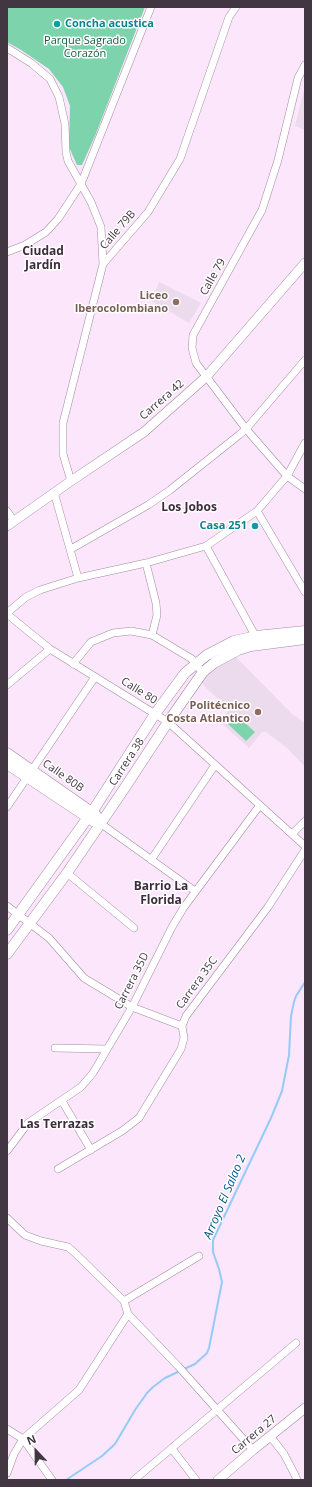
<!DOCTYPE html>
<meta charset="utf-8">
<style>
body{margin:0}
#map{position:relative;width:312px;height:1487px;overflow:hidden;background:#fce6fb;font-family:"Open Sans",sans-serif}
canvas{display:block}
.frame{position:absolute;inset:0;border:8px solid #413641;pointer-events:none}
.north{position:absolute;left:16px;top:1431px;width:40px;height:40px;-webkit-text-stroke:3px #fff;paint-order:stroke;rotate:338deg;font-size:11px;font-weight:700;line-height:16px;text-align:center;color:#413641}
.north::after{content:'';display:block;margin:auto;width:14px;height:18px;background:#413641;clip-path:polygon(50% 0,100% 100%,50% 72%,0 100%)}
</style>
<div id="map">
<canvas width="312" height="1487"></canvas>
<div class="frame"></div>
<div class="north">N</div>
</div>
<script>
const ctx = document.querySelector('canvas').getContext('2d');
ctx.lineJoin = 'round';
function fill(path, color) { ctx.fillStyle = color; ctx.fill(path, 'evenodd'); }
const poly = rows => new Path2D(rows.map(r => 'M' + r).join(''));
function trace(path, color, width, dash) { ctx.strokeStyle = color; ctx.lineWidth = width; ctx.lineCap = dash ? 'butt' : 'round'; ctx.setLineDash(dash || []); ctx.stroke(path); }
function write(font, color, halo, rows, align = 'center') {
  ctx.font = font + ' "Open Sans",sans-serif'; ctx.lineWidth = 3; ctx.setLineDash([]); ctx.textBaseline = 'middle'; ctx.strokeStyle = halo; ctx.fillStyle = color; for (const [text, x, y, turn = 0] of rows) {
    ctx.save(); ctx.translate(x, y); ctx.rotate((+turn || 0) * Math.PI / 180); ctx.textAlign = isNaN(turn) ? turn : align; if (halo) ctx.strokeText(text, 0, 0); ctx.fillText(text, 0, 0); ctx.restore();
  }
}
fill(poly([
 [305,86,305,130,295,126],
 [159,282,201,303,189,323,152,301],
 [236,657,292,714,305,723,305,767,287,748,266,732,262,732,249,748,220,722,229,709,201,683,209,671,230,658]
]), '#ebdbec');
fill(poly([
 [7,7,145,7,95,136,82,165,77,165,69,147,70,106,63,87,49,69,21,50,7,42],
 [236,715,255,732,246,741,228,724]
]), '#7cd3ac');
trace(poly([
 [66,1480,102,1456,115,1444,135,1410,147,1393,153,1387,165,1378,195,1364,207,1353,209,1348,222,1282,219,1269,213,1252,213,1240,271,1118,282,1091,289,1055,291,1016,294,1002,296,996,305,982]
]), '#95cbf7', 2);
const minor = poly([
 [7,48,31,63,50,79,59,97,65,124,66,152,68,161,91,202,101,227,103,264],
 [305,65,298,78,278,160,262,210,193,335,192,348,196,363,246,429,287,476,305,489],
 [7,252,25,245,46,232,58,219,81,184,151,7],
 [71,481,63,454,63,423,103,264,148,212,180,159,229,17,236,7],
 [54,492,78,578],
 [7,511,14,521],
 [257,511,305,592],
 [206,546,257,639],
 [71,549,148,505,170,490,239,435,246,429,305,360],
 [146,563,156,603,157,615,152,635],
 [7,613,26,597,40,590,78,578,146,563,206,546,257,511,287,476,305,443],
 [7,614,50,649,168,722,305,846],
 [73,664,91,642,113,633,131,631,152,635,192,659,199,668],
 [7,685,50,649],
 [7,807,95,677],
 [100,823,195,891],
 [292,834,305,821],
 [151,860,215,765],
 [67,873,134,928],
 [7,906,49,938,84,978,132,1007,182,1026],
 [55,1048,107,1049],
 [62,1101,91,1150],
 [7,1151,28,1123,81,1087,93,1073,132,1007,172,927,184,907,260,805],
 [58,1169,122,1131,139,1118,181,1049,184,1038,182,1026,186,1016,268,907,305,850],
 [7,1218,25,1235,41,1241,68,1247,74,1252,124,1301,128,1314,178,1366,253,1450],
 [124,1301,199,1256],
 [7,1429,23,1439,52,1480],
 [270,1436,284,1454,295,1475,297,1480],
 [172,1449,196,1480],
 [7,1473,14,1454,23,1439,79,1390,128,1314],
 [134,1480,296,1343]
]);
const tertiary = poly([
 [7,526,71,481,144,432,206,377,305,263],
 [218,1480,253,1450,305,1408]
]);
const secondary = poly([
 [7,753,96,815],
 [7,764,93,821],
 [7,930,94,809,155,714,185,673,207,655,234,641,256,636,305,631],
 [7,954,67,873,124,789,168,722,203,672,214,663,238,650,251,646,305,639]
]);
trace(minor, '#a38aa2', 8);
trace(tertiary, '#a38aa2', 10);
trace(secondary, '#a38aa2', 11);
trace(minor, '#fff', 7);
trace(tertiary, '#fff', 9);
trace(secondary, '#fff', 10);
for (const [x, y, r, color] of [
 [57,24,4,"#0f9aa8"],
 [176,302,4,"#8d6e63"],
 [255,526,4,"#0f9aa8"],
 [258,712,4,"#8d6e63"]
]) { const dot = new Path2D(); dot.arc(x, y, r, 0, 2 * Math.PI); ctx.fillStyle = color; ctx.fill(dot); trace(dot, '#fff', 1.5); }
write('bold 11px', '#0d838f', '#fff', [
 ["Concha acustica",65,24],
 ["Casa 251",247,526,"right"]
], 'left');
write('11px', '#165c42', '#fff', [
 ["Parque Sagrado",85,41],
 ["Corazón",85,54]
]);
write('11px', '#413641', '#fff', [
 ["Calle 79B",118,230,-49],
 ["Calle 79",213,277,-61],
 ["Carrera 42",162,400,-41],
 ["Calle 80",139,691,32],
 ["Carrera 38",127,762,-57],
 ["Calle 80B",63,776,35],
 ["Carrera 35D",132,981,-63],
 ["Carrera 35C",197,983,-54],
 ["Carrera 27",254,1435,-40]
]);
write('bold 11px', '#785e54', '#fff', [
 ["Liceo",168,296],
 ["Iberocolombiano",168,309],
 ["Politécnico",250,706],
 ["Costa Atlantico",250,719]
], 'right');
write('bold 12px', '#3f2a3e', '#fff', [
 ["Ciudad",43,252],
 ["Jardín",43,266],
 ["Los Jobos",189,508],
 ["Barrio La",161,887],
 ["Florida",161,901],
 ["Las Terrazas",57,1125]
]);
write('italic 12px', '#005689', '#fff', [
 ["Arroyo El Salao 2",225,1197,-67]
]);
</script>
